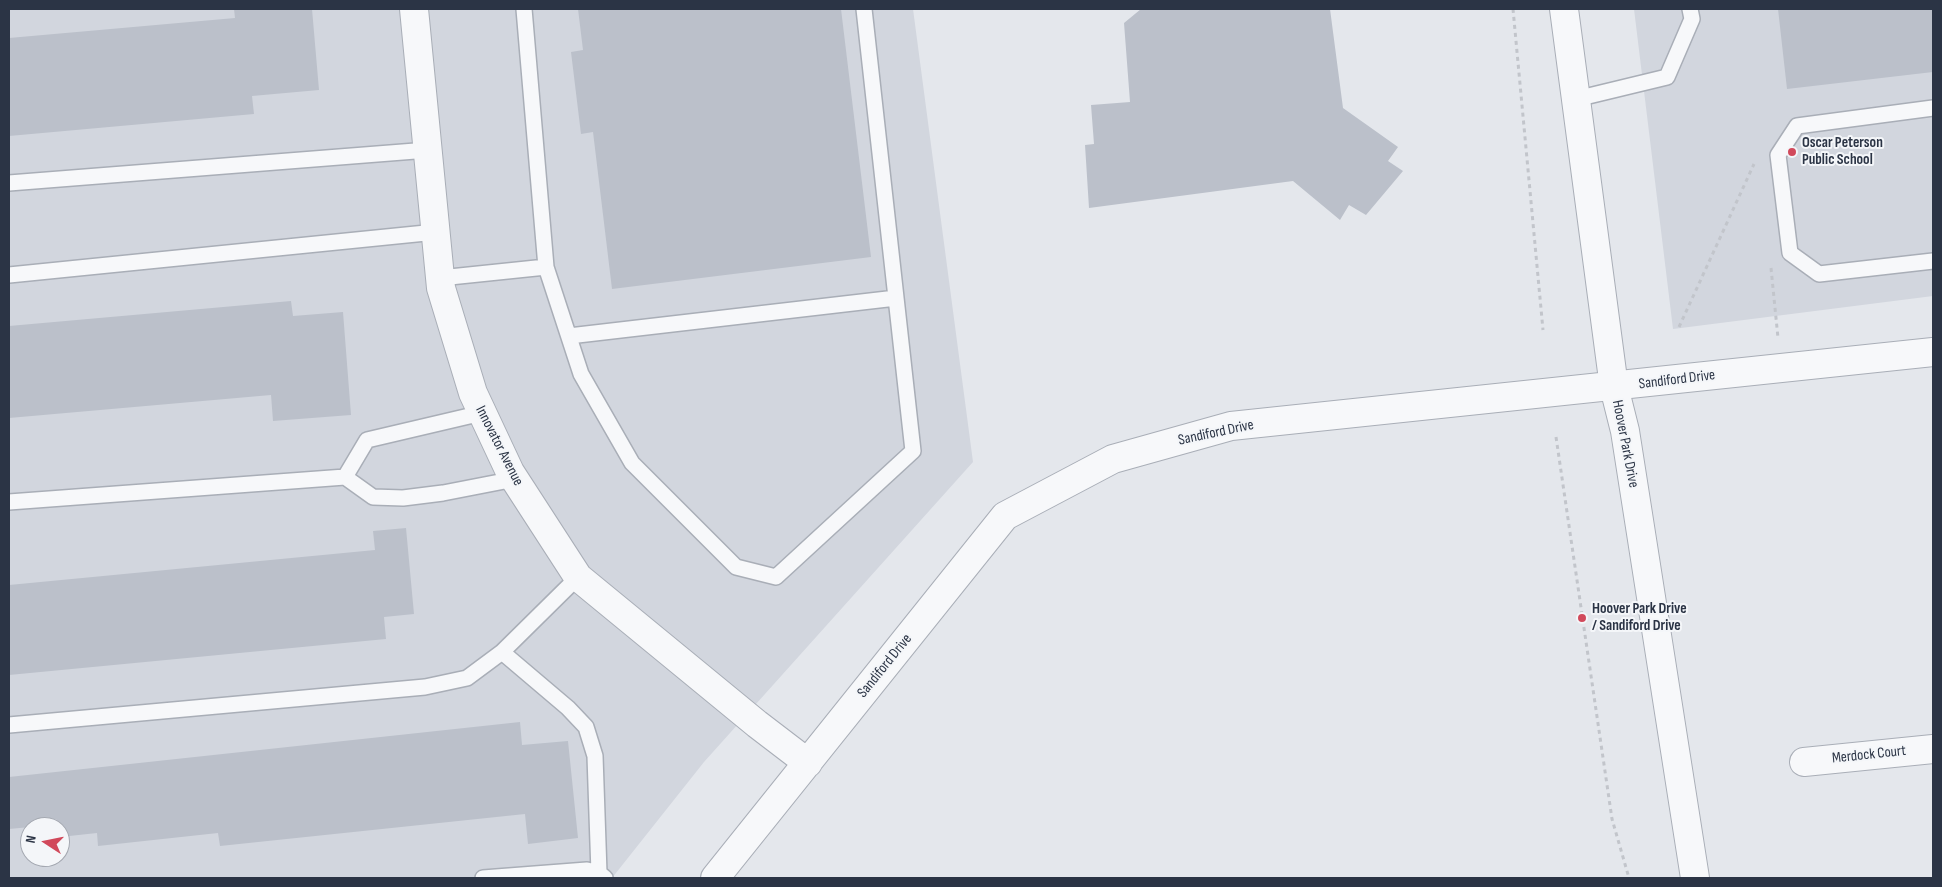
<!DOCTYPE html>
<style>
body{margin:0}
#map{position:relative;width:1942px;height:887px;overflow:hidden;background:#e4e7ec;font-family:"Sofia Sans Condensed",sans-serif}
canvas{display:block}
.frame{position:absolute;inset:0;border:10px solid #2b3445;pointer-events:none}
.north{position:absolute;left:20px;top:817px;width:50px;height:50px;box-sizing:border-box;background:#f4f6f9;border:1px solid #a4a8b1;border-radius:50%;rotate:281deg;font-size:14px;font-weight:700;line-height:20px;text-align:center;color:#2b3445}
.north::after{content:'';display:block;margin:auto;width:18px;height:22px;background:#d1495b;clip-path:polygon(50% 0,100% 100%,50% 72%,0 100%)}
</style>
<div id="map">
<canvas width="1942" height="887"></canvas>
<div class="frame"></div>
<div class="north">N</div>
</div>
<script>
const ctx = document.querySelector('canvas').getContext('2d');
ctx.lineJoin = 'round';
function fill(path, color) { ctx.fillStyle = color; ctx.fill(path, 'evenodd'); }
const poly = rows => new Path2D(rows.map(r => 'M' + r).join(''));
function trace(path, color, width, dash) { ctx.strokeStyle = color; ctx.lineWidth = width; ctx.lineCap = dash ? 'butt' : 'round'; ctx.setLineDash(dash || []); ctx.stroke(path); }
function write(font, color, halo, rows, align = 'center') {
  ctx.font = font + ' "Sofia Sans Condensed",sans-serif'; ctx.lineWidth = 4; ctx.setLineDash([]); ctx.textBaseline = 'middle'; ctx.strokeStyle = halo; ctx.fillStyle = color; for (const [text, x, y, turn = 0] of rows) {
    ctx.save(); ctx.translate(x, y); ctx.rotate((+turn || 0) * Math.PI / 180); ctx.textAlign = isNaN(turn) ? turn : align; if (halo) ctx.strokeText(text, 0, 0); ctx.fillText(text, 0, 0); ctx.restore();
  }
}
fill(poly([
 [9,9,913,9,973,462,704,762,612,878,9,878],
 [30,827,60,827,60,857,30,857],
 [1634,9,1933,9,1933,296,1673,329]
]), '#d2d6de');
fill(poly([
 [234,9,312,9,319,90,252,96,254,114,9,136,9,38,235,18],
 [578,9,841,9,871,257,612,289,593,132,581,134,571,52,583,50],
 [1141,9,1330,9,1343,108,1398,147,1388,161,1403,171,1366,215,1349,205,1340,220,1293,181,1089,208,1085,145,1094,144,1091,105,1130,102,1124,23],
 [1778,9,1933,9,1933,72,1787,89],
 [291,301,293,316,343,312,351,415,273,421,271,395,9,418,9,326],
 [406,528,414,614,384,617,386,639,9,675,9,585,375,550,373,531],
 [520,722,522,745,568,741,578,838,528,844,525,814,220,846,218,833,98,846,97,833,60,837,60,827,30,827,9,829,9,777]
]), '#bbc0ca');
const service = poly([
 [524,9,546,267,581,374,632,463,736,567,776,577,913,451,864,9],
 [1576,99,1667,77,1692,19,1690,9],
 [1933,108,1797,126,1778,155,1790,253,1819,274,1933,261],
 [9,183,428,150],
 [9,275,436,232],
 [440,278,546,267],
 [569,336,896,298],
 [345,477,367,440,482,413],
 [9,502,345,477,373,497,403,498,443,493,515,479],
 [502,652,568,708,586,727,595,756,599,873],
 [9,725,425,687,467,678,502,652,578,577],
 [483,878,587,870,599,873,605,878]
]);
const minor = poly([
 [414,9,441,288,473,393,510,472,578,577,757,724,808,763],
 [1804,762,1933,749],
 [715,878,1005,516,1113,459,1231,426,1933,352]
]);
const tertiary = poly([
 [1564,9,1614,387,1625,431,1695,878]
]);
trace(service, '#a9aeb7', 18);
trace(minor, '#a9aeb7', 30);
trace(tertiary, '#a9aeb7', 30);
trace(poly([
 [1513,9,1543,330],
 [1771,268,1778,338],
 [1679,327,1754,164],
 [1556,437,1612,819,1629,878]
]), '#c2c5cb', 3, [4, 4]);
trace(service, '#f7f8fa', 15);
trace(minor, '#f7f8fa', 28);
trace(tertiary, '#f7f8fa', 28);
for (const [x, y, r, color] of [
 [1792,152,5,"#d1495b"],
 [1582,618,5,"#d1495b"]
]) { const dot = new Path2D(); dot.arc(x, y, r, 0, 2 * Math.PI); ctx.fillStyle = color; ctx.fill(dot); trace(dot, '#f4f6f9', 2); }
write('bold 15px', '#2b3445', '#f4f6f9', [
 ["Oscar Peterson",1802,143],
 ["Public School",1802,160],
 ["Hoover Park Drive",1592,609],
 ["/ Sandiford Drive",1592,626]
], 'left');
write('15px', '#2b3445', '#f4f6f9', [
 ["Sandiford Drive",1677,380,-7],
 ["Sandiford Drive",1216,433,-12],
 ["Hoover Park Drive",1625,444,79],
 ["Innovator Avenue",499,446,63],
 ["Sandiford Drive",885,666,-51],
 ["Merdock Court",1869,755,-6]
]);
</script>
